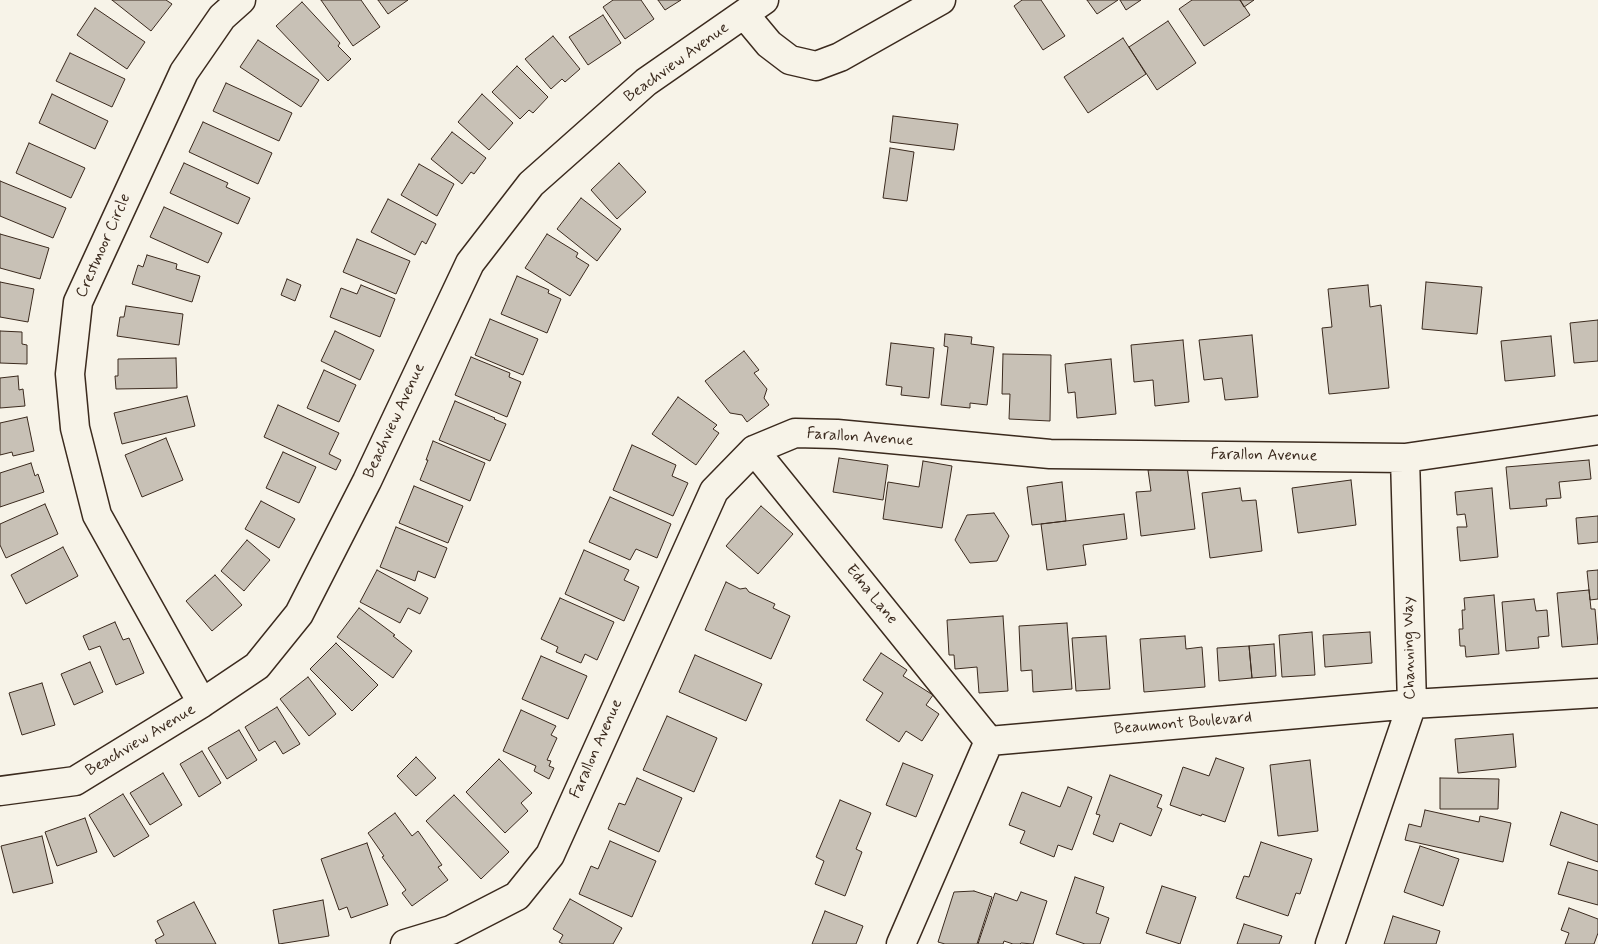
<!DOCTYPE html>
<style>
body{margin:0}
canvas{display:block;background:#f7f3e8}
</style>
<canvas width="1598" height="944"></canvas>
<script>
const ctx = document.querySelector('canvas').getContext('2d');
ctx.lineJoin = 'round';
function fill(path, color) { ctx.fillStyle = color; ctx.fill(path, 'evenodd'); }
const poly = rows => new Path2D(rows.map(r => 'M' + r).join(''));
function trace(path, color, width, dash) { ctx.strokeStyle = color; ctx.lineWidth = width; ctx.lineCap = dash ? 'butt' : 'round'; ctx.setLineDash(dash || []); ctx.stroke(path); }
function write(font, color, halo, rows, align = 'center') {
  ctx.font = font + ' Mynerve,sans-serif'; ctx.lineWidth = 4; ctx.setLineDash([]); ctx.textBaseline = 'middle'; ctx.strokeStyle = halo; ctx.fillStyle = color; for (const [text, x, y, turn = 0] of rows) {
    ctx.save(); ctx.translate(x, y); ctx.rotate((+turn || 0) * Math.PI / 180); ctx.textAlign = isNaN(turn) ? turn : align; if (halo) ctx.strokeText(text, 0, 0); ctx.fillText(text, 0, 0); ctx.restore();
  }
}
const building = poly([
 [112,0,166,0,172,4,151,31,112,0],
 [321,0,361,0,380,27,353,46,321,0],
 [378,0,408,0,388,14,378,0],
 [613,0,641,0,654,19,625,39,603,7,613,0],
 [658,0,681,0,665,10,658,0],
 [1022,0,1041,0,1065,36,1043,50,1014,6,1022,0],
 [1087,0,1118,0,1097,14,1087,0],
 [1120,0,1141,0,1126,10,1120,0],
 [1192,0,1240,0,1250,15,1204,46,1179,9,1192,0],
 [1240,0,1254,0,1244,7,1240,0],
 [302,2,340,43,338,46,351,59,328,81,276,26,302,2],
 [95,8,145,42,127,69,77,35,95,8],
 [603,15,621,43,588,65,569,37,603,15],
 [1168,21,1196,63,1157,90,1129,47,1168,21],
 [553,36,580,69,565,82,562,79,551,89,525,59,553,36],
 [1123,38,1146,74,1088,113,1064,77,1123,38],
 [258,40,319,80,301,107,240,67,258,40],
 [70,53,125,79,112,107,56,81,70,53],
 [517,66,548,97,533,113,529,110,520,119,492,92,517,66],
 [226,83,292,113,279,141,213,111,226,83],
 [52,94,108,121,95,149,39,123,52,94],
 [482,94,513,123,489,150,458,122,482,94],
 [893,116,958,124,954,150,890,142,893,116],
 [203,122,272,153,258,184,189,152,203,122],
 [452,132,486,158,474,174,471,172,462,184,431,159,452,132],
 [29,143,85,168,71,198,16,173,29,143],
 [890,148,914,152,907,201,883,198,890,148],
 [184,163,228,183,226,187,250,198,238,224,170,193,184,163],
 [619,163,646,192,617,219,591,190,619,163],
 [419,164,454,184,437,216,401,195,419,164],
 [0,181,66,208,53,238,0,216,0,181],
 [581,198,621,229,597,261,557,229,581,198],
 [388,199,436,224,426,244,422,241,415,255,371,232,388,199],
 [164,207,222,233,208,263,150,237,164,207],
 [0,234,49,248,40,279,0,268,0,234],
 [547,234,578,253,576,257,589,265,570,296,525,268,547,234],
 [357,239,410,261,396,294,343,272,357,239],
 [147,255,177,264,176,269,200,276,192,302,132,284,138,265,143,267,147,255],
 [517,276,549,290,548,293,561,299,547,333,501,314,517,276],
 [287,279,301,285,295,301,281,295,287,279],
 [0,282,34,289,28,322,0,317,0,282],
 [1426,282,1482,287,1477,334,1422,329,1426,282],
 [361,285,395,299,380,337,330,317,341,288,357,294,361,285],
 [1368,285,1370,307,1381,305,1389,388,1329,394,1322,328,1332,327,1328,289,1368,285],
 [126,306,183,314,179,345,117,336,120,317,124,317,126,306],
 [490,319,538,339,523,375,475,355,490,319],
 [1598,320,1598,361,1574,363,1570,323,1598,320],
 [0,331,22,332,22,344,27,345,27,364,0,363,0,331],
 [335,331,374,350,360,380,321,361,335,331],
 [945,334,972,337,971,344,994,347,987,405,970,403,970,408,941,405,948,347,944,346,945,334],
 [1252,335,1258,397,1225,400,1222,378,1204,380,1199,340,1252,335],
 [1551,336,1555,376,1505,381,1501,341,1551,336],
 [1183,340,1189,402,1155,406,1153,380,1134,382,1131,345,1183,340],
 [891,343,934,348,929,398,901,395,902,387,886,385,891,343],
 [744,351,759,370,754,373,767,389,764,398,769,405,747,422,742,415,730,413,705,381,744,351],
 [1003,354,1051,355,1050,421,1009,419,1010,394,1002,394,1003,354],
 [471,357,510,373,509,377,521,382,507,417,455,395,471,357],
 [176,358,177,388,116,389,115,376,118,376,118,359,176,358],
 [1111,359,1116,414,1077,418,1075,392,1068,393,1065,364,1111,359],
 [324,370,356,385,339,422,307,408,324,370],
 [18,376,19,390,23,389,25,406,0,408,0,378,18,376],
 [187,396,195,426,122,444,114,413,187,396],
 [678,397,717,425,713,429,719,433,696,465,652,434,678,397],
 [455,401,495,418,494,419,506,424,490,461,439,440,455,401],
 [278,405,339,433,329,454,341,460,336,470,264,437,278,405],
 [27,417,34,451,13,456,12,452,0,455,0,423,27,417],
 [166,438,183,480,142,497,125,455,166,438],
 [433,441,485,463,470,501,420,480,428,460,426,460,433,441],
 [632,445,676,465,672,476,688,483,673,516,613,490,632,445],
 [283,452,316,467,299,503,266,488,283,452],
 [839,458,888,465,883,500,833,492,839,458],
 [1589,460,1591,479,1559,482,1561,498,1546,499,1547,506,1510,509,1506,467,1589,460],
 [923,461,952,466,942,528,883,519,888,482,919,487,923,461],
 [31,463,35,476,38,474,44,492,0,507,0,473,31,463],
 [1187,466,1195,529,1141,536,1136,492,1151,491,1148,470,1187,466],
 [1351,480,1356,525,1298,533,1292,488,1351,480],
 [1062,482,1066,521,1032,525,1027,487,1062,482],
 [414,486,463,506,448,543,399,523,414,486],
 [1240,488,1242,501,1256,500,1262,551,1210,558,1202,493,1240,488],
 [1492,488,1498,557,1460,561,1457,527,1467,527,1465,514,1457,515,1455,492,1492,488],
 [610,497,671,524,657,558,636,549,630,560,589,542,610,497],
 [261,501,295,519,279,548,245,529,261,501],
 [45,504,58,534,6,558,0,545,0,524,45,504],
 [761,506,793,534,758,574,726,546,761,506],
 [994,513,1009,536,997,561,970,563,955,540,967,515,994,513],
 [1124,514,1127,539,1083,545,1086,565,1047,570,1041,524,1124,514],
 [1598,516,1598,542,1578,544,1576,518,1598,516],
 [396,527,447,548,435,578,418,571,415,581,380,567,396,527],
 [247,540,270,560,244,591,221,571,247,540],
 [63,547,78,576,26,604,11,575,63,547],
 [584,550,629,570,624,580,639,587,624,621,565,594,584,550],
 [377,570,428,598,420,614,408,608,400,623,360,602,377,570],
 [1598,570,1598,599,1590,600,1587,571,1598,570],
 [215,575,242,605,212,631,186,601,215,575],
 [726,582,740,589,746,588,749,592,775,604,773,608,790,616,771,659,705,630,726,582],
 [1589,590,1591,609,1595,609,1598,644,1562,647,1557,593,1589,590],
 [1494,595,1499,654,1466,657,1465,646,1460,646,1459,629,1463,629,1462,610,1465,610,1464,598,1494,595],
 [560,598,614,622,597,660,585,654,581,663,556,652,558,647,541,639,560,598],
 [1534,599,1536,611,1547,610,1549,636,1538,637,1539,648,1506,651,1502,602,1534,599],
 [359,608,395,635,393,636,412,651,393,678,337,637,359,608],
 [1003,616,1008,691,979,693,977,667,955,669,954,655,949,655,947,620,1003,616],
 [115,622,123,640,129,638,144,673,116,685,100,646,89,650,83,636,115,622],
 [1067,623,1072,689,1033,692,1032,670,1021,671,1019,626,1067,623],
 [1312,632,1315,675,1282,677,1279,635,1312,632],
 [1370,632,1372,663,1325,667,1323,635,1370,632],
 [1106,636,1110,689,1076,691,1072,638,1106,636],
 [1185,636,1186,649,1202,647,1205,687,1144,692,1140,639,1185,636],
 [336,643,378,685,352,711,310,669,336,643],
 [1274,644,1276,676,1252,678,1249,646,1274,644],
 [1249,646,1252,678,1219,681,1217,648,1249,646],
 [881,653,907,670,903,676,933,695,926,705,939,714,922,741,906,731,899,742,866,720,883,693,863,680,881,653],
 [695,655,762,684,746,721,679,692,695,655],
 [541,656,587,676,568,719,522,699,541,656],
 [90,662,103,692,74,705,61,674,90,662],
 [308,677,336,714,309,736,280,699,308,677],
 [42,683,55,725,22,735,9,693,42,683],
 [277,707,300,744,283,754,275,741,259,751,245,727,277,707],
 [521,710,556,726,551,735,557,738,547,760,551,761,549,766,554,768,549,779,534,771,536,766,503,751,521,710],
 [667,716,717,738,694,792,643,770,667,716],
 [239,730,257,760,227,779,208,748,239,730],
 [1513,734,1516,767,1458,773,1455,739,1513,734],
 [202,751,221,783,199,797,180,764,202,751],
 [416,757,436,778,416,796,397,776,416,757],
 [1216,758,1244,768,1225,822,1202,814,1201,816,1170,805,1183,767,1209,776,1216,758],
 [499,759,532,793,521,803,528,811,505,833,466,792,499,759],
 [1310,760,1318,831,1278,836,1270,765,1310,760],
 [903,763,933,775,916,817,886,805,903,763],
 [163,773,182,805,150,825,130,793,163,773],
 [1110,775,1162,795,1157,807,1162,809,1151,836,1120,823,1113,842,1093,834,1100,815,1096,814,1110,775],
 [637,778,682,798,659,852,608,829,619,803,625,805,637,778],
 [1440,778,1499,779,1498,809,1440,809,1440,778],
 [1068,787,1092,797,1072,850,1058,845,1054,857,1020,843,1025,831,1009,825,1022,792,1060,807,1068,787],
 [123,794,149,836,114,857,89,815,123,794],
 [454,795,509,852,481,879,426,821,454,795],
 [840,800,871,813,856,849,862,852,845,896,815,884,824,861,816,857,840,800],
 [1425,810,1479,822,1480,816,1511,823,1503,862,1405,840,1409,824,1421,827,1425,810],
 [1561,812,1598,825,1598,862,1550,845,1561,812],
 [395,813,412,836,418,831,442,865,438,867,448,880,412,906,402,893,406,890,382,857,384,856,368,833,395,813],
 [85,818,97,852,57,866,45,832,85,818],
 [42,836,53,883,13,893,1,846,42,836],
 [610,841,656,861,632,917,579,894,591,866,598,869,610,841],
 [1261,842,1312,859,1300,894,1296,893,1288,916,1236,898,1244,876,1249,877,1261,842],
 [367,843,388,905,351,918,347,907,339,910,321,859,367,843],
 [1420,846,1459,859,1443,906,1404,892,1420,846],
 [1568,862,1598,871,1598,905,1558,894,1568,862],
 [1075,877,1104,887,1096,913,1109,918,1100,944,1085,944,1056,934,1075,877],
 [1162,886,1196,897,1180,944,1146,933,1162,886],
 [974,891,992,897,977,944,945,944,938,942,954,892,974,891],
 [1021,892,1047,901,1033,944,1021,943,1020,944,1013,944,1004,941,1003,944,978,944,995,893,1017,901,1021,892],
 [570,899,622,928,613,944,563,944,559,942,563,935,553,929,570,899],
 [323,900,329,936,279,944,273,910,323,900],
 [194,902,216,944,157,944,155,940,164,935,157,921,194,902],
 [1569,908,1598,919,1598,933,1594,944,1565,944,1569,933,1561,930,1569,908],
 [825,911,863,926,856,944,812,944,825,911],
 [1393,916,1440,931,1436,944,1384,944,1393,916],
 [1244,924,1282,936,1279,944,1237,944,1244,924]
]);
fill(building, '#c8c1b6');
trace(building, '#3b2a1e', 1);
const minor = poly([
 [744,14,769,44,790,60,816,66,840,57,941,0],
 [754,450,989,741],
 [202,703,97,515,75,428,70,374,78,302,184,72,222,17,241,0],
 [0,791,75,781,202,703,257,666,299,614,367,481,470,263,531,184,646,82,764,0],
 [405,944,451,930,517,896,550,855,714,491,754,450,795,433,837,434,1050,454,1405,458,1598,430],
 [901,944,989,741,1412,704,1598,693],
 [1330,944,1412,704,1405,458]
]);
trace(minor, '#3b2a1e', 31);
trace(minor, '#f7f3e8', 28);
write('16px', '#3b2a1e', '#f7f3e8', [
 ["Beachview Avenue",677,63,-36],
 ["Crestmoor Circle",104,246,-66],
 ["Beachview Avenue",395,421,-65],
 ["Farallon Avenue",860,438,4],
 ["Farallon Avenue",1264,456,1],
 ["Edna Lane",871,595,51],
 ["Channing Way",1410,648,-91],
 ["Beaumont Boulevard",1183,724,-5],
 ["Beachview Avenue",141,741,-31],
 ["Farallon Avenue",597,749,-66]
]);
</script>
